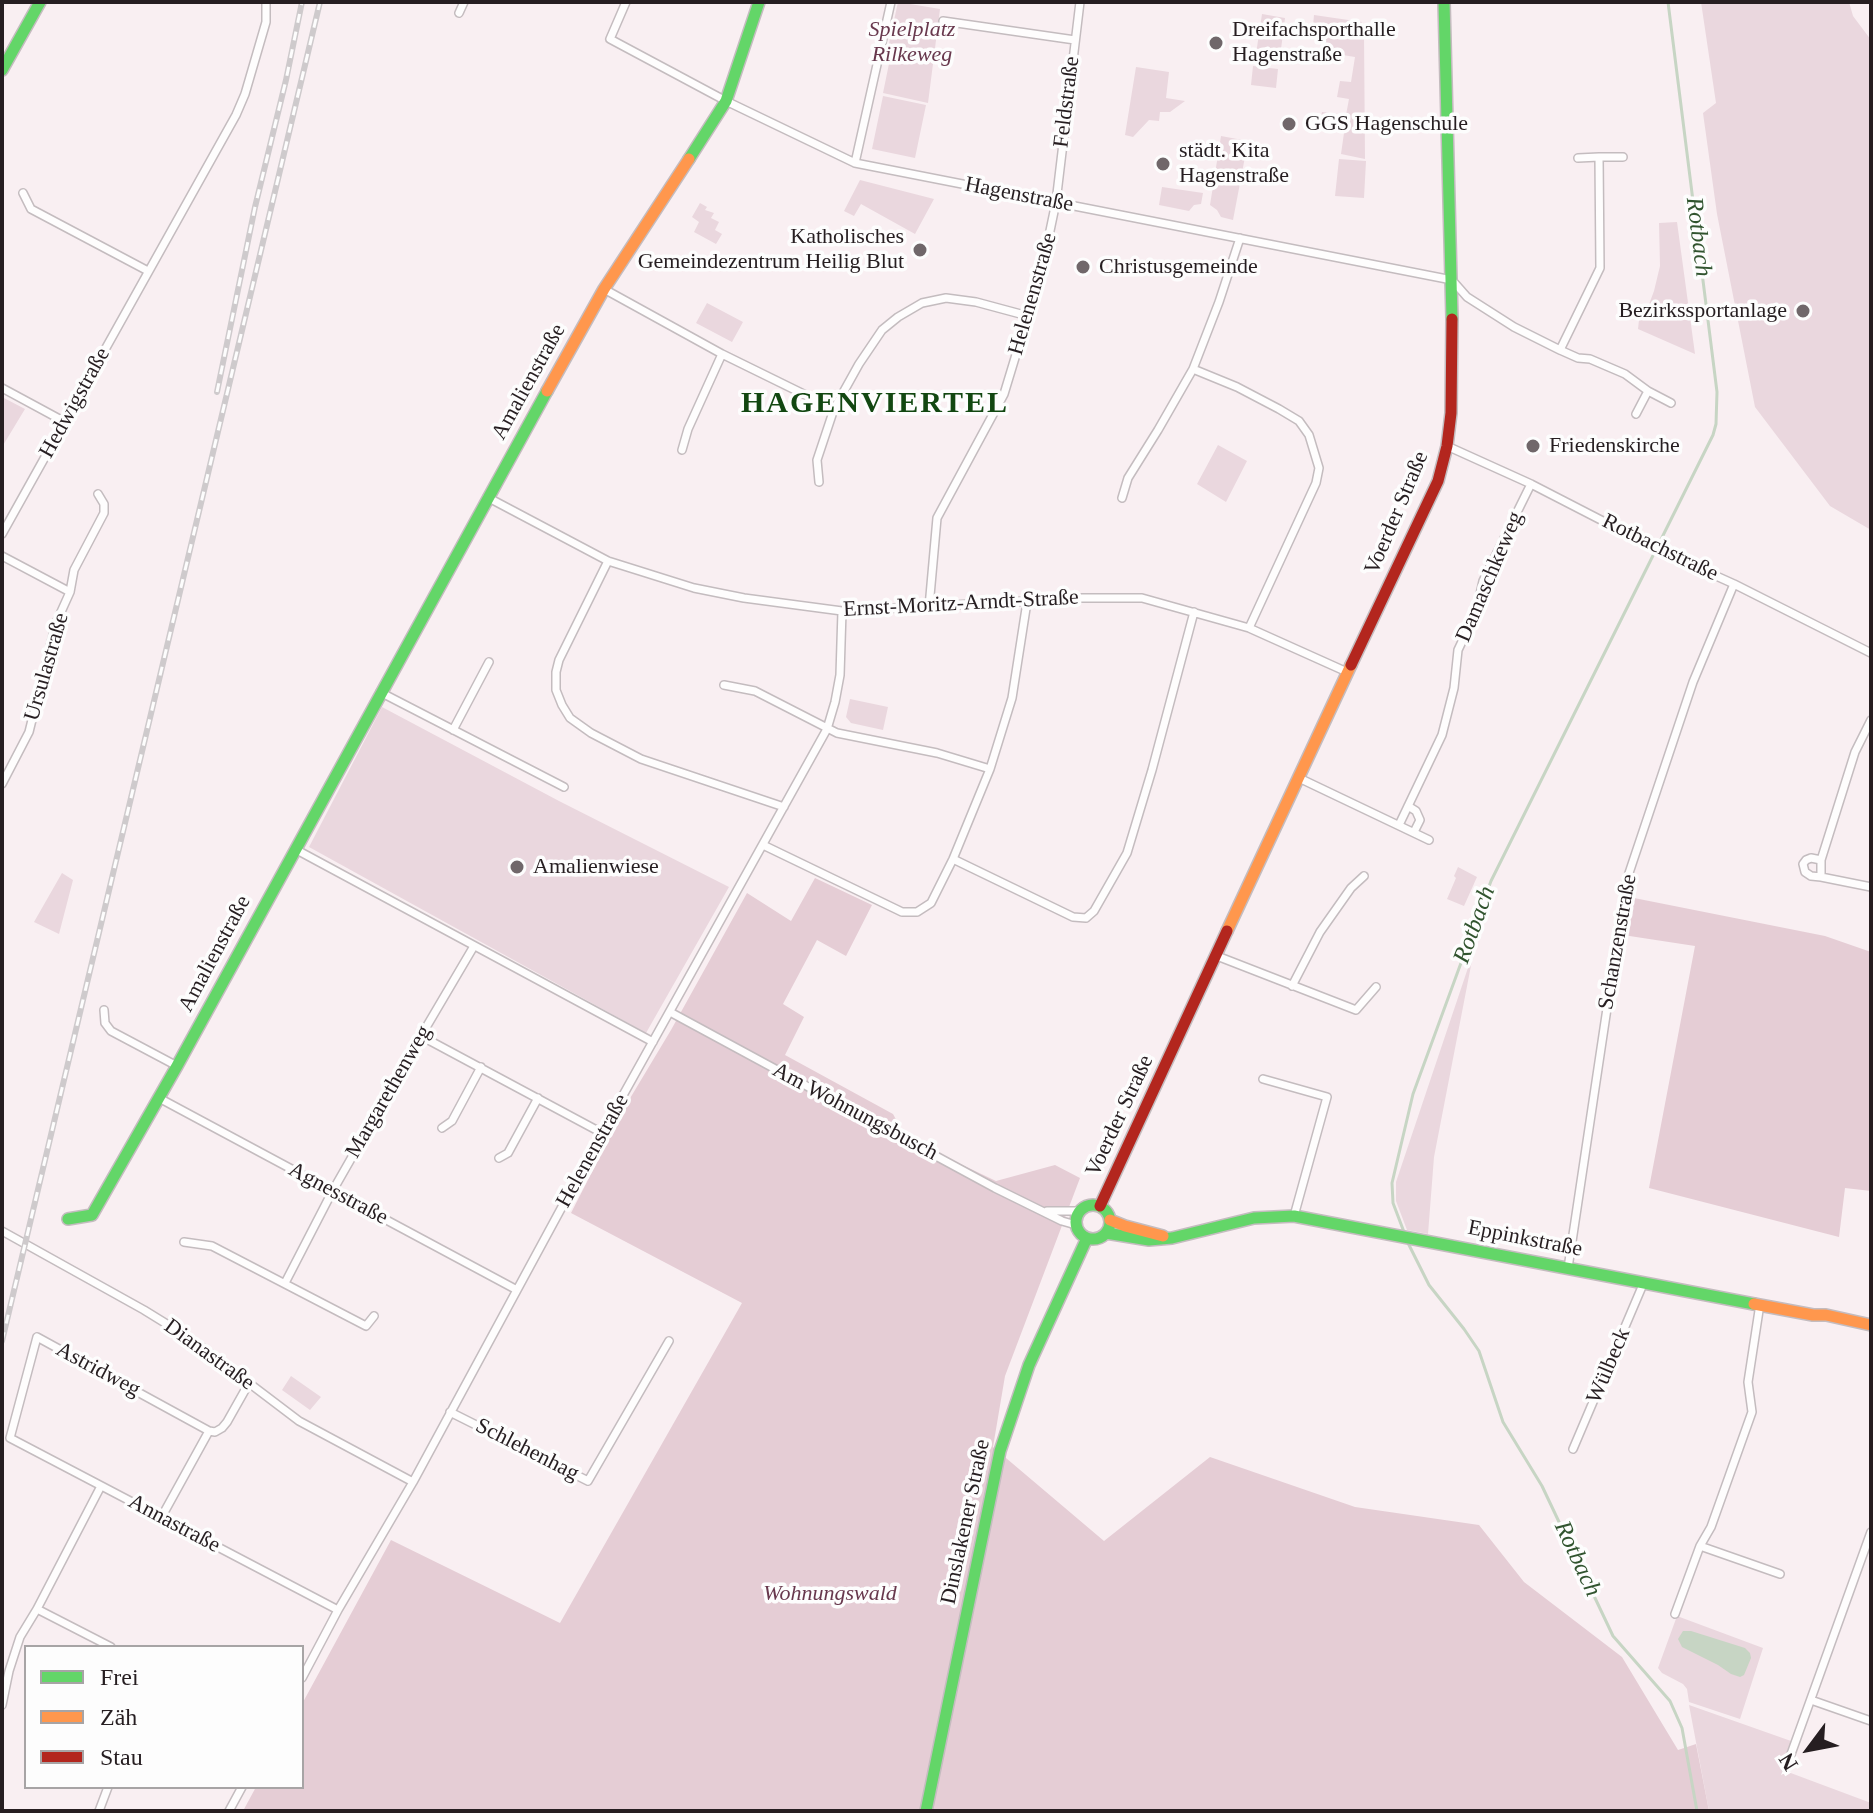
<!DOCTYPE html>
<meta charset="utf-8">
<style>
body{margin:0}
#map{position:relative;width:1873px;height:1813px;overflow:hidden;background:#f9eff2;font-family:"Times New Roman",serif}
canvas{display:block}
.frame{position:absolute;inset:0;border:4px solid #261e21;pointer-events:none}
.legend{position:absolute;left:24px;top:1645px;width:280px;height:144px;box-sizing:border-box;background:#fdfdfd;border:2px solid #a7a4a5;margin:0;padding:10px 14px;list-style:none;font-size:24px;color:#261e21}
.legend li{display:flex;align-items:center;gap:16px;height:40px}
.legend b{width:40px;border:2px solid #a7a4a5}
.north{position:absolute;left:1769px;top:1709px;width:80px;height:80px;-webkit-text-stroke:6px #fdfdfd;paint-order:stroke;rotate:238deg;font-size:22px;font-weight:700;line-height:32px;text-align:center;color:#261e21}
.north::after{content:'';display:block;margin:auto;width:28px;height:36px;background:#261e21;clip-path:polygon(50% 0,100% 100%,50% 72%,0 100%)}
</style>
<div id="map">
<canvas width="1873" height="1813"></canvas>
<div class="frame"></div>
<ul class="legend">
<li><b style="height:10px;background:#63d668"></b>Frei</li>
<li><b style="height:10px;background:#ff974d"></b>Zäh</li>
<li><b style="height:10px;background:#b3261e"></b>Stau</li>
</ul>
<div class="north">N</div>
</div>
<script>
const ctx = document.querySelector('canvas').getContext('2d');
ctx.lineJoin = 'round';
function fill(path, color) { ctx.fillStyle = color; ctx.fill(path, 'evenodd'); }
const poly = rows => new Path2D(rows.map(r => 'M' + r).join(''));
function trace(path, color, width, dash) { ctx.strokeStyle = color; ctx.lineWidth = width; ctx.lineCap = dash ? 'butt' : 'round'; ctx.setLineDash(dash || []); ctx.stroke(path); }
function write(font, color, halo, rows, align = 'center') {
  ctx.font = font + ' "Times New Roman",serif'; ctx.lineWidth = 7; ctx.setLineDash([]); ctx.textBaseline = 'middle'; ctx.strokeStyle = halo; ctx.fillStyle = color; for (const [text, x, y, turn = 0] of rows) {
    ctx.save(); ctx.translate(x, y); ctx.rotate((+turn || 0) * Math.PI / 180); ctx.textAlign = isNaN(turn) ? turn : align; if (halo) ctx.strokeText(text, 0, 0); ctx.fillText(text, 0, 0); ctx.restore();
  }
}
fill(poly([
 [898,2,940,9,928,103,883,93,891,54,888,48],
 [1701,2,1849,2,1853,16,1871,40,1871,530,1830,506,1755,407,1717,214,1703,113,1716,103],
 [1262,14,1285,18,1280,57,1256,54],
 [1314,15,1362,22,1361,33,1313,26],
 [1327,30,1364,35,1365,159,1341,154,1344,133,1322,130,1323,125,1327,126,1328,122,1325,121,1325,118,1321,117,1322,112,1346,115,1349,99,1337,97,1340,81,1351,82,1355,57,1324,52],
 [1253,66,1278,69,1276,88,1251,85],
 [1136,67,1169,72,1166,98,1185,101,1170,112,1160,112,1159,121,1149,120,1133,137,1125,135],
 [883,96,926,105,915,158,872,149],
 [1221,136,1248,141,1233,220,1221,217,1217,210,1210,205],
 [1339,159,1366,161,1364,198,1335,196],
 [860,180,934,199,915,234,861,204,854,216,844,211],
 [1162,187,1203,193,1201,204,1194,205,1189,211,1159,205],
 [700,203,707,207,705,210,714,213,711,218,719,222,715,230,722,234,716,244,694,232,699,222,692,217],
 [1677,222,1695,354,1638,329,1639,320,1645,315,1654,291,1660,266,1659,223],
 [707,303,743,322,732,342,696,323],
 [2,397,25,409,2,447],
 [1218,445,1247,461,1226,502,1197,484],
 [850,699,888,707,883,730,851,723,846,717],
 [382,707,559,801,729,887,646,1033,309,847],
 [1458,867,1477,877,1464,906,1447,899,1456,878,1454,876],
 [62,873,73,880,59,934,34,922],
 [1474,950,1434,1157,1428,1234,1407,1230,1396,1201,1396,1182],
 [291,1376,321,1397,310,1410,282,1390],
 [1677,1616,1763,1648,1740,1719,1689,1702,1687,1689,1683,1684,1662,1673,1658,1668],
 [1689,1705,1791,1741,1780,1769,1871,1803,1871,1811,1709,1811]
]), '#ead7de');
fill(poly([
 [815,878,872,905,846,956,817,940,783,1004,804,1017,785,1055,893,1114,906,1138,996,1181,1055,1165,1080,1178,1005,1376,993,1447,1104,1541,1210,1457,1355,1507,1479,1525,1524,1582,1622,1657,1678,1750,1696,1744,1709,1811,243,1811,256,1787,302,1787,302,1704,391,1540,560,1623,742,1303,571,1213,629,1100,671,1030,747,893,791,921],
 [1629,897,1825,936,1871,952,1871,1191,1845,1188,1839,1237,1649,1188,1695,946,1623,935]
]), '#e5cdd5');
fill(poly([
 [1683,1631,1691,1631,1745,1648,1750,1653,1751,1658,1744,1675,1740,1677,1731,1674,1718,1665,1682,1647,1678,1639]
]), '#c7d5c4');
trace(poly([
 [1404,1232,1393,1203,1392,1183,1413,1094,1491,881,1713,435,1716,424,1717,392,1668,2],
 [1408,1243,1429,1285,1464,1329,1479,1351,1503,1422,1542,1486,1613,1636,1670,1701,1682,1728,1697,1811]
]), '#c7d5c4', 3);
const street = poly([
 [626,2,610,39,726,101,855,163,1452,280,1467,297,1514,327,1560,350,1600,268,1599,157,1578,158],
 [459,13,464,2],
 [943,21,1075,40],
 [1599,157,1623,157],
 [855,163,891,2],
 [23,193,31,209,148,271],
 [604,289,722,354,834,409],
 [1560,350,1578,358,1590,359,1625,374,1648,391,1671,403],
 [1193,369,1237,387,1279,409,1299,421,1309,435,1319,468,1316,483,1249,628],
 [2,388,65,422],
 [1636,414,1648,391],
 [1447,446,1531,484,1663,552,1734,584,1871,653],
 [682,450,688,429,722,354],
 [819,482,817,460,834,409,859,364,882,330,898,317,922,303,946,298,976,302,1028,316],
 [487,497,608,561,694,588,744,598,842,611,1082,598,1142,598,1249,628,1347,672],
 [1122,498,1128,478,1158,430,1193,369,1219,302,1240,238],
 [2,534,236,115,245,94,266,22,266,2],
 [2,556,70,592],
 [608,561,559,660,556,672,556,690,562,705,570,718,591,733,641,759,784,807],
 [929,607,937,518,1004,394,1042,269,1056,202,1080,2],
 [724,685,755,691,837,733,937,753,990,769],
 [380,692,564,787],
 [453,730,489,662],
 [1299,778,1429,840],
 [2,784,29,732,56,623,70,592,74,570,104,513,104,504,98,494],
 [1408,806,1416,811,1420,820,1414,832],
 [1399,825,1442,735,1454,688,1458,650,1476,612,1483,581,1531,484],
 [763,845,902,912,917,912,931,903,953,859,990,769,1012,698,1027,602],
 [295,849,653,1042],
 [1811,858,1821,860,1821,877,1811,876,1805,872,1803,864,1806,860,1811,858],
 [953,859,1073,917,1086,918,1094,911,1127,853,1152,770,1194,612],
 [1821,860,1855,752,1871,720],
 [1821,877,1871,887],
 [1217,956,1356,1010,1376,987],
 [1292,986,1320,932,1351,888,1364,876],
 [104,1010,105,1023,111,1031,177,1066],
 [670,1012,995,1188,1062,1221,1076,1225],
 [421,1036,602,1133],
 [1263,1079,1327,1097,1294,1216],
 [159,1098,517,1290],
 [442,1128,452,1121,481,1067],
 [499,1158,508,1153,538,1098],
 [1047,1211,1080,1211],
 [2,1231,144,1310,191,1339,299,1421,413,1482],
 [184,1242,212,1246,366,1326,374,1316],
 [1568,1268,1626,882,1693,682,1734,584],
 [285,1283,332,1192,421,1036,474,946],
 [249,1383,227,1422,222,1428,215,1432,209,1431,37,1337,10,1438,338,1610],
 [450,1412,588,1481,669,1341],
 [1573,1449,1644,1282],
 [161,1518,209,1431],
 [1700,1546,1780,1574],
 [37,1609,111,1647],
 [1675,1614,1700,1546,1711,1527,1752,1412,1748,1382,1760,1304],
 [302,1678,338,1610,413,1482,602,1133,827,729,835,702,840,675,842,611],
 [1811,1700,1871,1721],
 [2,1705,9,1671,20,1637,37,1609,101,1486],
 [1786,1768,1871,1532],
 [99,1811,108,1787],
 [229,1811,242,1787]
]);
const fast = poly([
 [1444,2,1452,319],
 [2,70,40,2],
 [689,159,726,101,759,2],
 '1076 1222a17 17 0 1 1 34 0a17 17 0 1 1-34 0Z',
 [68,1219,92,1215,177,1066,547,391],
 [1106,1233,1149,1240,1172,1238,1254,1218,1294,1216,1754,1304],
 [926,1811,1000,1451,1029,1365,1087,1238]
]);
const slow = poly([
 [547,391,604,289,689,159],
 [1227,931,1351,665],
 [1110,1220,1125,1226,1163,1236],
 [1754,1304,1813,1315,1826,1315,1871,1325]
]);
const jam = poly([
 [1351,665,1438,481,1447,446,1451,413,1452,319],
 [1100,1206,1227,931]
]);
trace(street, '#c4bcbf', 10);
trace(fast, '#c4bcbf', 14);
trace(slow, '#c4bcbf', 14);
trace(jam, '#c4bcbf', 14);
trace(street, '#fefdfd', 7);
trace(fast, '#63d668', 11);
trace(slow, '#ff974d', 11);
trace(jam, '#b3261e', 11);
const rail = poly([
 [217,392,255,207,286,80,302,2],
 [2,1341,320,2]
]);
trace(rail, '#cecacc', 6);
trace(rail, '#fdfdfd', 3, [9]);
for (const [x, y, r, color] of [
 [1216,43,8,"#70676a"],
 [1289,124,8,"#70676a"],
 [1163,164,8,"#70676a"],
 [920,250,8,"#70676a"],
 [1083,267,8,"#70676a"],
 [1803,311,8,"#70676a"],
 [1533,446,8,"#70676a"],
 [517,867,8,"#70676a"]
]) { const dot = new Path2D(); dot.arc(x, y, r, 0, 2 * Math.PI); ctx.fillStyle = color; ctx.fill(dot); trace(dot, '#fdfdfd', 3); }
write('italic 22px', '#68384d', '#fdfdfd', [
 ["Spielplatz",912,30],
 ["Rilkeweg",912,55],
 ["Wohnungswald",830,1594]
]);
write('22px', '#261e21', '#fdfdfd', [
 ["Dreifachsporthalle",1232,30],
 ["Hagenstraße",1232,55],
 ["GGS Hagenschule",1305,124],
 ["städt. Kita",1179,151],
 ["Hagenstraße",1179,176],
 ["Katholisches",904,237,"right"],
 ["Gemeindezentrum Heilig Blut",904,262,"right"],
 ["Christusgemeinde",1099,267],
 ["Bezirkssportanlage",1787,311,"right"],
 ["Friedenskirche",1549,446],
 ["Amalienwiese",533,867]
], 'left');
write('22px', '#261e21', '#fdfdfd', [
 ["Feldstraße",1067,102,-83],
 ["Hagenstraße",1019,195,11],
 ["Helenenstraße",1033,294,-74],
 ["Amalienstraße",529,382,-61],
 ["Hedwigstraße",75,403,-61],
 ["Voerder Straße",1397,513,-67],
 ["Rotbachstraße",1660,548,26],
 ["Damaschkeweg",1490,577,-67],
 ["Ernst-Moritz-Arndt-Straße",961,604,-3],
 ["Ursulastraße",47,667,-74],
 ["Schanzenstraße",1618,942,-80],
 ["Amalienstraße",215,954,-62],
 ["Margarethenweg",389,1092,-60],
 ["Am Wohnungsbusch",855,1112,28],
 ["Voerder Straße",1120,1116,-65],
 ["Helenenstraße",593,1151,-61],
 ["Agnesstraße",338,1194,28],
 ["Eppinkstraße",1525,1239,11],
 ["Dianastraße",209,1355,36],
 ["Wülbeck",1609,1366,-67],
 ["Astridweg",98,1370,28],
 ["Schlehenhag",527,1450,27],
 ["Dinslakener Straße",966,1522,-78],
 ["Annastraße",174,1524,28]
]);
write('italic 24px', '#31542f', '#fdfdfd', [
 ["Rotbach",1698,237,83],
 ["Rotbach",1475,925,-70],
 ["Rotbach",1577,1559,65]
]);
ctx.letterSpacing = '2px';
write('bold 30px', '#124711', '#fdfdfd', [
 ["HAGENVIERTEL",875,404]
]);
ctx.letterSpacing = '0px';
</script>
